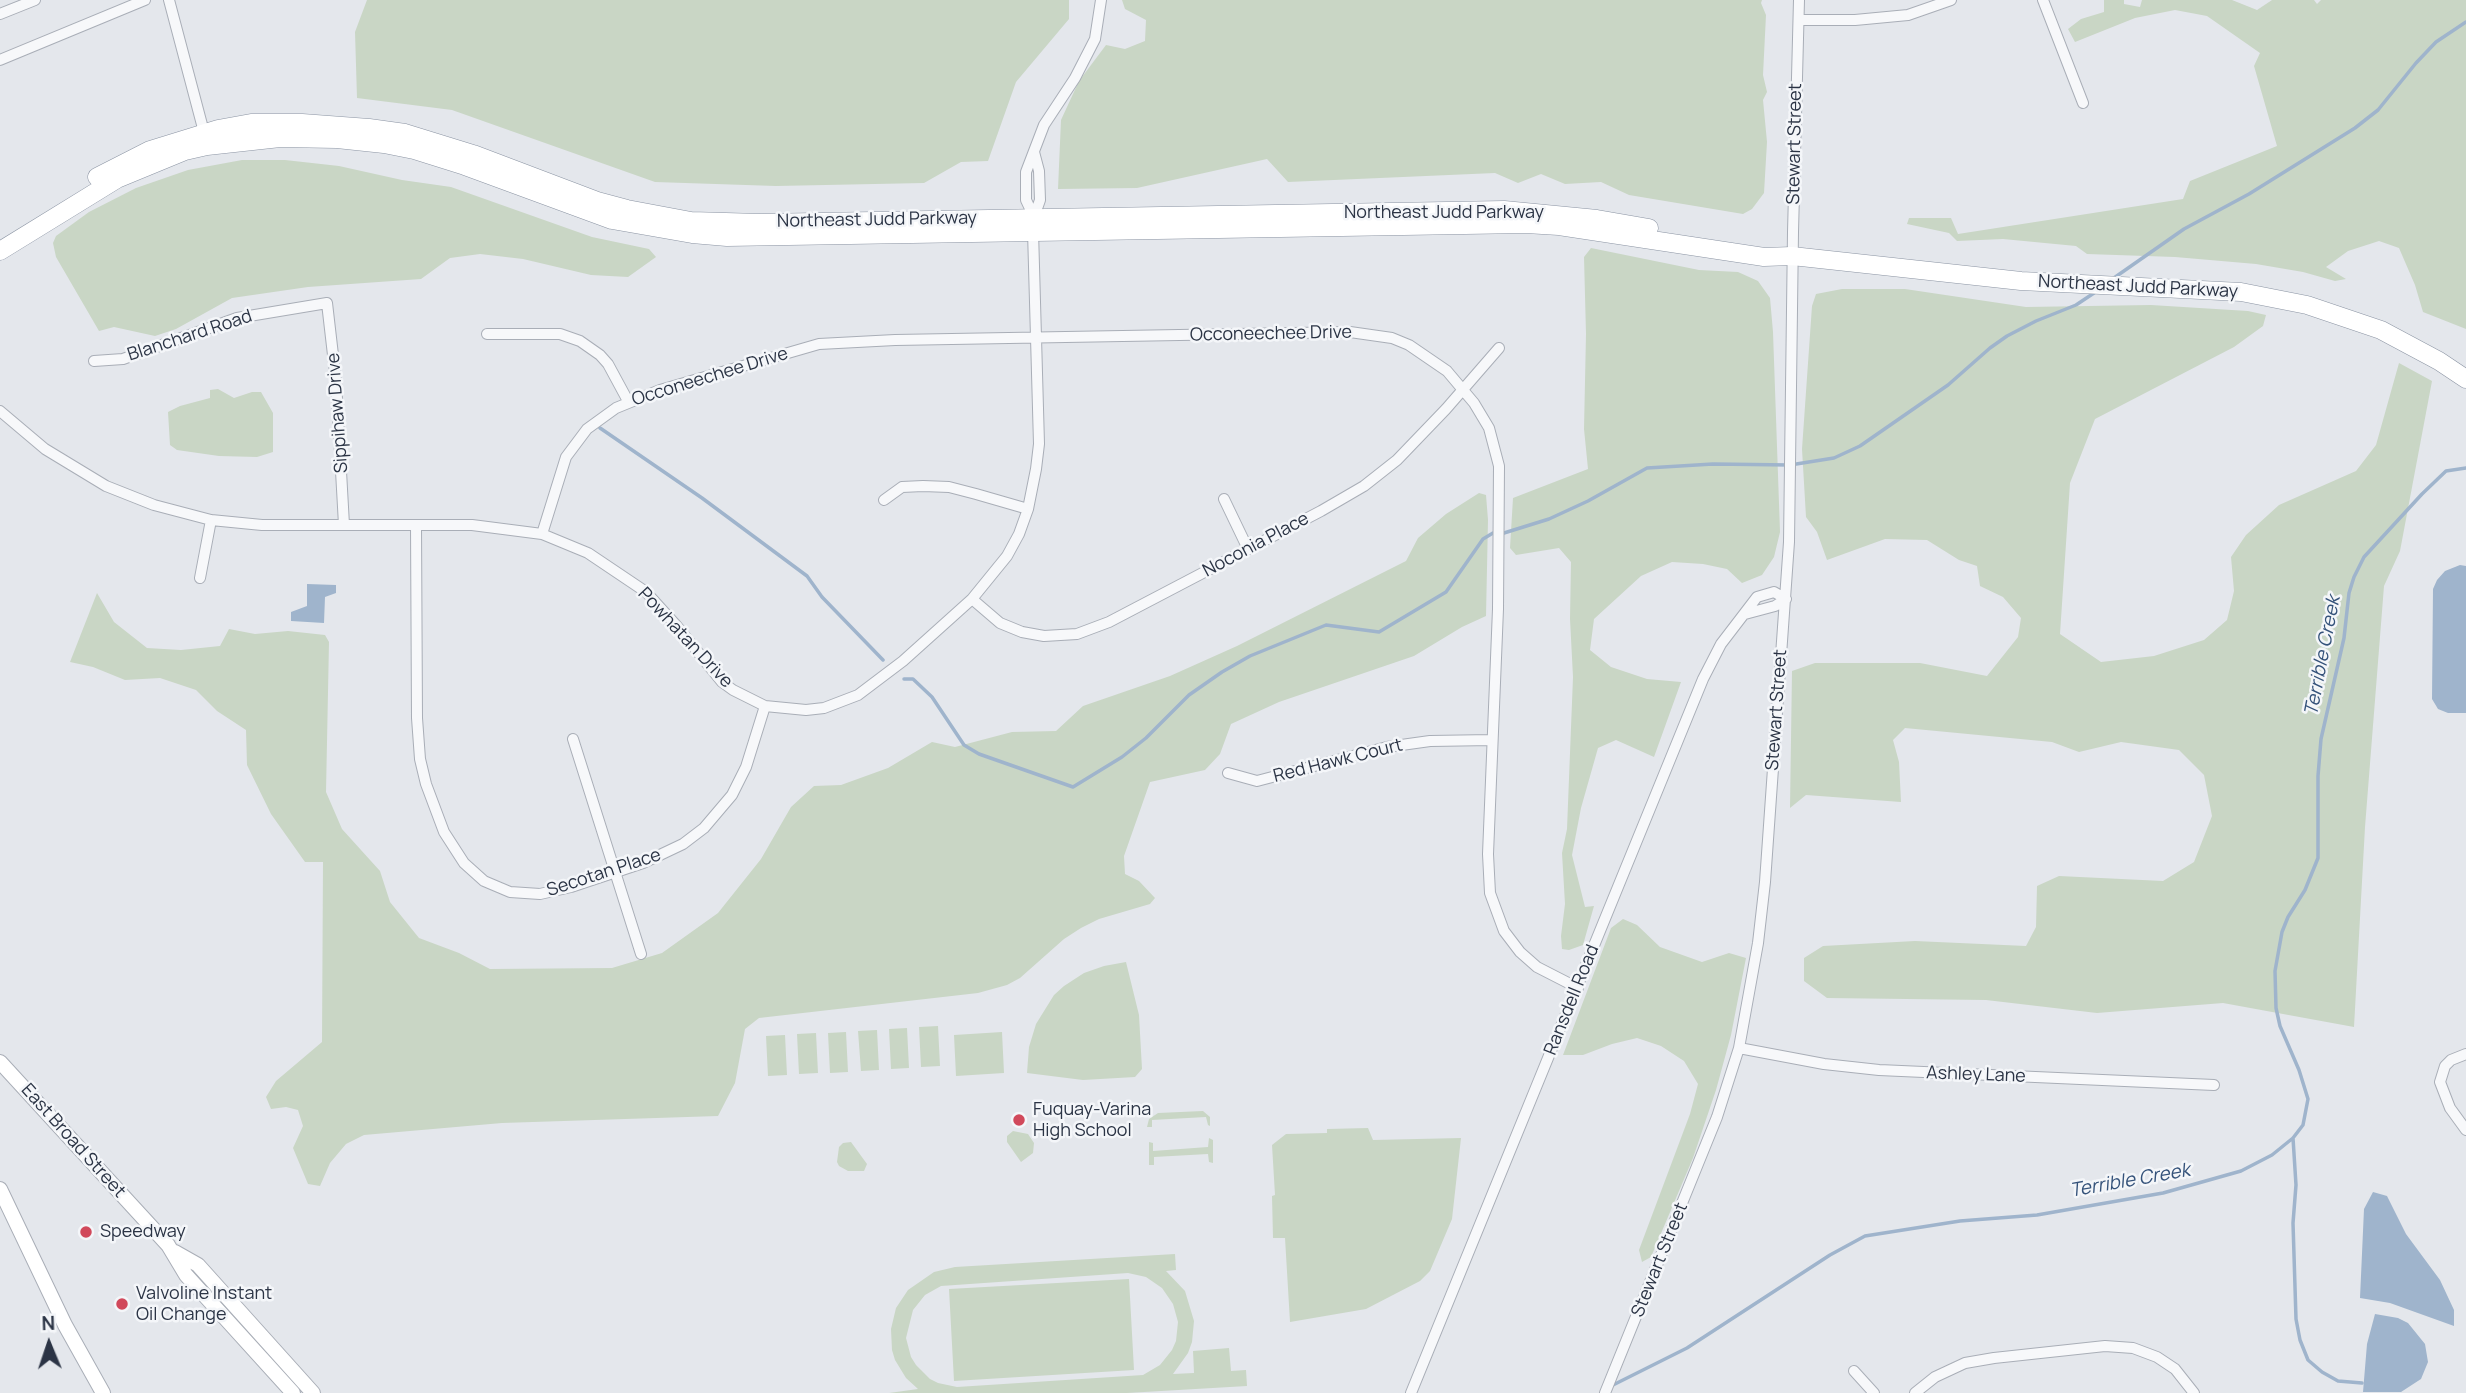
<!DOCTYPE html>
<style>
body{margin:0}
#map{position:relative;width:2466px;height:1393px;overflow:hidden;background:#e4e7ec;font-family:Manrope,sans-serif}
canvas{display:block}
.north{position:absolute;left:14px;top:1309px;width:70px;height:70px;-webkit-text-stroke:5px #f4f6f9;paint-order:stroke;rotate:358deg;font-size:19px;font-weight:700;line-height:28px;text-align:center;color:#2b3445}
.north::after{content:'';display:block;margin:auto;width:24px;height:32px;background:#2b3445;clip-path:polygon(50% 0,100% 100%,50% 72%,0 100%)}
</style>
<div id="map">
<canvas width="2466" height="1393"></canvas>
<div class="north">N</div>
</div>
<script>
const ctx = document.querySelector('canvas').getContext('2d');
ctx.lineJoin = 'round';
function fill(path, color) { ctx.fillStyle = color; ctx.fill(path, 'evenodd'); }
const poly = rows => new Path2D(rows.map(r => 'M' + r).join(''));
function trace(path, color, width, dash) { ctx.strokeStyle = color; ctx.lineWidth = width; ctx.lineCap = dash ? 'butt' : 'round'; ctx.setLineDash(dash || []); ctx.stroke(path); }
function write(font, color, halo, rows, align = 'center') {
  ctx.font = font + ' Manrope,sans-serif'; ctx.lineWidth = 5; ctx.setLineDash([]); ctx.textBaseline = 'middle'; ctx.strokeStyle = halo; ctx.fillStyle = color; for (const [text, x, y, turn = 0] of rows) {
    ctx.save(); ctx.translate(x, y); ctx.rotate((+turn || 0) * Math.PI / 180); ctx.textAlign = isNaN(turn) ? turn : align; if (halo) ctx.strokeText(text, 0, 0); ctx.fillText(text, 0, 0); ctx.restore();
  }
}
fill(poly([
 [367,0,1069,0,1069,19,1016,82,988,161,961,162,924,183,776,186,655,182,452,110,357,98,355,32],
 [1122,0,1762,0,1761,3,1766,15,1763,75,1767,92,1763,100,1767,142,1764,193,1752,209,1743,214,1629,195,1601,182,1565,184,1541,174,1518,183,1495,173,1288,182,1267,159,1137,188,1058,189,1061,120,1079,81,1106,45,1125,49,1145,41,1146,20,1125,9],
 [2104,0,2124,0,2124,4,2140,7,2142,0,2232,0,2257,10,2272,0,2314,0,2317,4,2321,0,2466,0,2466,329,2423,312,2415,285,2399,248,2379,241,2348,251,2326,267,2346,279,2335,281,2303,272,2256,264,2175,257,2087,254,2076,246,2003,239,1957,241,1949,233,1907,224,1909,218,1951,218,1958,234,2183,199,2190,181,2277,146,2254,66,2260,53,2207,16,2175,10,2135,18,2075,42,2068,29,2081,19,2104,12],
 [242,160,285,160,339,166,402,180,451,187,592,237,649,249,656,257,628,277,591,275,523,259,480,254,450,258,421,279,308,287,232,298,176,329,155,336,114,327,99,331,56,257,53,243,56,236,89,212,136,188,188,170],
 [1591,248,1699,270,1738,272,1758,281,1770,298,1773,332,1780,532,1774,557,1762,575,1742,583,1727,569,1703,564,1672,562,1641,576,1594,619,1590,650,1611,667,1647,679,1681,682,1654,757,1616,740,1598,748,1581,808,1572,855,1585,907,1594,906,1583,945,1569,950,1562,949,1561,936,1565,904,1562,853,1567,829,1573,677,1570,619,1571,562,1559,548,1516,555,1510,548,1513,498,1588,469,1584,429,1586,334,1584,257],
 [1842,289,1905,289,2026,307,2151,305,2248,311,2266,315,2263,326,2234,347,2095,419,2070,483,2060,634,2101,662,2154,656,2204,640,2227,620,2234,591,2231,557,2246,535,2279,505,2356,471,2376,445,2399,363,2432,381,2400,551,2384,586,2365,827,2354,1027,2223,1003,2097,1013,1986,1000,1827,998,1804,981,1804,958,1823,946,1915,941,2026,946,2036,927,2037,886,2059,876,2163,881,2194,862,2212,816,2204,775,2179,750,2121,742,2079,752,2052,742,1905,728,1893,740,1899,762,1901,802,1806,795,1790,808,1792,671,1815,663,1920,663,1987,676,2018,637,2021,618,2003,597,1980,586,1977,566,1959,560,1927,540,1885,539,1827,560,1817,532,1806,517,1802,449,1812,306,1816,294],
 [218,389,234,398,252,392,261,392,273,413,273,452,257,457,219,456,177,450,170,445,168,412,180,406,210,398,210,390],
 [1479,493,1486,495,1488,520,1486,616,1462,627,1414,656,1279,702,1231,724,1220,754,1205,770,1150,782,1124,856,1125,874,1139,881,1155,898,1150,904,1099,919,1081,928,1064,939,1020,978,1007,985,978,993,759,1018,745,1029,735,1083,718,1116,502,1123,364,1135,346,1144,330,1163,320,1186,308,1184,293,1148,303,1126,298,1110,286,1107,271,1109,266,1097,276,1081,322,1042,323,862,305,862,271,814,247,765,246,730,217,711,196,690,160,678,125,680,93,667,70,662,97,593,114,622,147,648,181,650,220,646,229,629,255,634,288,631,325,635,329,642,326,792,342,829,380,871,390,902,419,938,459,953,490,969,612,968,662,953,718,913,761,859,791,807,814,786,841,785,888,768,932,742,955,747,1012,732,1056,731,1083,706,1170,676,1237,646,1406,561,1418,538,1446,514],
 [1623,919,1637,925,1660,947,1702,962,1729,953,1746,958,1731,1035,1716,1090,1693,1158,1651,1257,1642,1262,1639,1250,1690,1114,1698,1084,1684,1061,1661,1046,1637,1038,1612,1044,1583,1055,1563,1055,1611,928],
 [1126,962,1139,1015,1142,1069,1135,1077,1083,1080,1027,1073,1029,1047,1036,1024,1054,995,1064,986,1084,973,1104,966],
 [938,1026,940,1066,921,1067,919,1027],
 [907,1028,909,1068,891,1069,889,1029],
 [877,1030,879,1070,861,1071,858,1031],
 [846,1032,848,1072,830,1073,828,1033],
 [1002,1032,1004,1073,956,1076,954,1035],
 [816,1033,818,1073,799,1074,797,1034],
 [785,1035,787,1075,768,1076,766,1036],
 [1203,1111,1210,1117,1210,1126,1208,1125,1206,1117,1152,1120,1152,1127,1147,1127,1149,1119,1158,1113],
 [1368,1128,1373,1140,1461,1138,1452,1219,1430,1271,1420,1281,1366,1309,1290,1322,1285,1238,1273,1238,1272,1196,1275,1195,1272,1145,1286,1134,1327,1133,1327,1129],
 [1013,1131,1028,1134,1034,1143,1033,1153,1021,1162,1007,1142,1007,1136],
 [1209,1138,1213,1140,1213,1163,1209,1162,1208,1154,1154,1157,1154,1165,1149,1165,1149,1142,1153,1143,1153,1151,1208,1147],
 [851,1142,867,1164,864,1171,848,1171,839,1166,837,1162,839,1147,843,1143],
 [1175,1254,1176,1270,1166,1271,1185,1291,1194,1321,1192,1342,1188,1353,1173,1374,1194,1373,1193,1351,1229,1348,1231,1371,1246,1370,1247,1386,1127,1393,889,1393,918,1389,906,1378,895,1360,892,1350,891,1329,896,1308,908,1290,934,1272,955,1267],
 [1128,1273,1146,1277,1162,1288,1173,1304,1178,1322,1176,1341,1172,1350,1160,1365,1143,1375,957,1387,938,1383,930,1379,916,1365,911,1357,906,1338,913,1310,925,1295,941,1286],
 [1129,1279,1134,1370,954,1381,949,1289]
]), '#c9d6c5');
fill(poly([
 [2460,565,2466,566,2466,713,2448,713,2438,709,2432,699,2433,589,2437,580,2445,571],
 [307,584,336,585,336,593,325,597,324,623,291,621,291,612,307,606],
 [2373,1192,2387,1196,2406,1234,2440,1280,2454,1310,2454,1326,2390,1303,2360,1298,2364,1209],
 [2375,1314,2398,1318,2408,1323,2425,1344,2428,1362,2421,1379,2401,1392,2363,1392,2367,1344]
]), '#9fb4cc');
trace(poly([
 [2111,280,2184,229,2249,194,2355,128,2378,110,2416,63,2436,42,2466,22],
 [600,428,702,498,807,576,822,597,883,660],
 [1504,533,1549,519,1588,501,1647,468,1713,464,1790,465,1834,458,1860,446,1948,385,1990,348,2007,336,2036,321,2076,305,2097,291],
 [904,679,913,679,932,697,964,745,979,754,1073,787,1122,757,1146,738,1189,695,1222,672,1250,656,1326,625,1379,632,1446,592,1483,539,1493,533],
 [2293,1138,2296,1185,2293,1223,2296,1319,2300,1340,2308,1360,2322,1372,2338,1381,2362,1383],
 [1611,1386,1687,1348,1830,1255,1865,1236,1960,1221,2037,1215,2163,1193,2241,1171,2272,1155,2293,1138,2303,1125,2308,1099,2299,1070,2280,1026,2276,1008,2275,971,2282,932,2288,917,2305,890,2318,858,2318,776,2321,739,2344,638,2349,593,2354,577,2364,557,2422,494,2446,471,2466,468]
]), '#9fb4cc', 3.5);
const minor = poly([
 [169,0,205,136],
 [2043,0,2083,103],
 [0,14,35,0],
 [1799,20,1855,20,1908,15,1951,0],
 [0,60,145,0],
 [1034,217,1026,200,1026,172,1044,125,1075,78,1095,39,1101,0],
 [487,334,560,334,580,341,600,355,608,364,628,401],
 [94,361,123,359,237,318,327,303,336,381,344,525],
 [0,411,45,449,106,486,154,505,211,520,262,525,472,525,542,534,588,553,646,592,676,625,722,682,733,690,765,706,806,710,824,708,858,695,903,661,972,599,1007,556,1019,534,1028,509,1036,469,1039,444,1033,231,1034,217,1040,200,1039,171,1034,152],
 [1224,499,1248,549],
 [884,500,902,487,923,486,949,487,976,494,1028,509],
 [416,525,417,718,420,759,426,784,444,832,464,863,484,881,510,892,540,894,571,887,643,863,683,844,704,828,732,795,746,767,765,706],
 [542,534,566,457,587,429,616,408,660,390,819,344,895,340,1350,332,1392,338,1409,345,1447,371,1474,403,1489,428,1499,466,1498,609,1488,854,1490,893,1504,931,1520,952,1537,967,1578,988],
 [200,578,211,520],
 [972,599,1000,623,1022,632,1044,636,1077,634,1109,622,1321,511,1364,486,1397,460,1446,409,1499,348],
 [573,739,641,954],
 [1228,773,1257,781,1387,747,1430,741,1492,740],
 [1739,1048,1824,1064,1879,1070,2214,1085],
 [2466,1054,2451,1060,2445,1066,2440,1082,2450,1108,2466,1130],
 [1854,1371,1874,1393],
 [1411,1393,1703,679,1721,644,1757,597,1774,592,1786,599,1775,606,1745,614],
 [1605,1393,1717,1117,1739,1048,1758,943,1765,882,1789,542,1793,232,1799,0],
 [1915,1393,1935,1377,1965,1363,1994,1358,2105,1346,2133,1348,2157,1357,2175,1369,2194,1393]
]);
const secondary = poly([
 [0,1062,168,1245,186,1275,293,1393],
 [0,1189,65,1325,103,1393],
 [175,1252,198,1265,313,1393]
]);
const trunk = poly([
 [97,177,150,150,218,129,251,123,302,123,369,128,405,133,473,154,597,201,627,209,691,221,760,223,1504,210,1597,219,1649,228],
 [0,251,117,179,185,151,207,146,280,138,337,139,384,144,414,150,465,166,612,220,692,234,727,237,1526,224,1559,226,1764,257,1792,256,2021,281,2241,292,2307,305,2381,330,2439,361,2466,379]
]);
trace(minor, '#a9aeb7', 12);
trace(secondary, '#a9aeb7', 16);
trace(trunk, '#8b94a3', 19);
trace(minor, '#f7f8fa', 10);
trace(secondary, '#fff', 14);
trace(trunk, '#fff', 18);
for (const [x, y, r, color] of [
 [1019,1120,7,"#d1495b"],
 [86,1232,7,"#d1495b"],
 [122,1304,7,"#d1495b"]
]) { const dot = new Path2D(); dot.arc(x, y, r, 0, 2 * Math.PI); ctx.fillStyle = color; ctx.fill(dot); trace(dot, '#f4f6f9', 2.5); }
write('18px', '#2b3445', '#f4f6f9', [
 ["Stewart Street",1795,144,-89],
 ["Northeast Judd Parkway",1444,213],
 ["Northeast Judd Parkway",877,220,-1],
 ["Northeast Judd Parkway",2138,287,3],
 ["Occoneechee Drive",1271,334,-1],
 ["Blanchard Road",190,336,-18],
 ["Occoneechee Drive",710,377,-17],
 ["Sippihaw Drive",338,413,-94],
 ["Noconia Place",1256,545,-28],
 ["Powhatan Drive",685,638,47],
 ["Stewart Street",1777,710,-86],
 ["Red Hawk Court",1338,761,-14],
 ["Secotan Place",604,873,-18],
 ["Ransdell Road",1572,1000,-68],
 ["Ashley Lane",1976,1075,2],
 ["East Broad Street",73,1141,48],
 ["Stewart Street",1660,1260,-68]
]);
write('18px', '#2b3445', '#f4f6f9', [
 ["Fuquay-Varina",1033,1110],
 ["High School",1033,1131],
 ["Speedway",100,1232],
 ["Valvoline Instant",136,1294],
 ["Oil Change",136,1315]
], 'left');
write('italic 19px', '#34527a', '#f4f6f9', [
 ["Terrible Creek",2323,656,-79],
 ["Terrible Creek",2130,1181,-10]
]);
</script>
